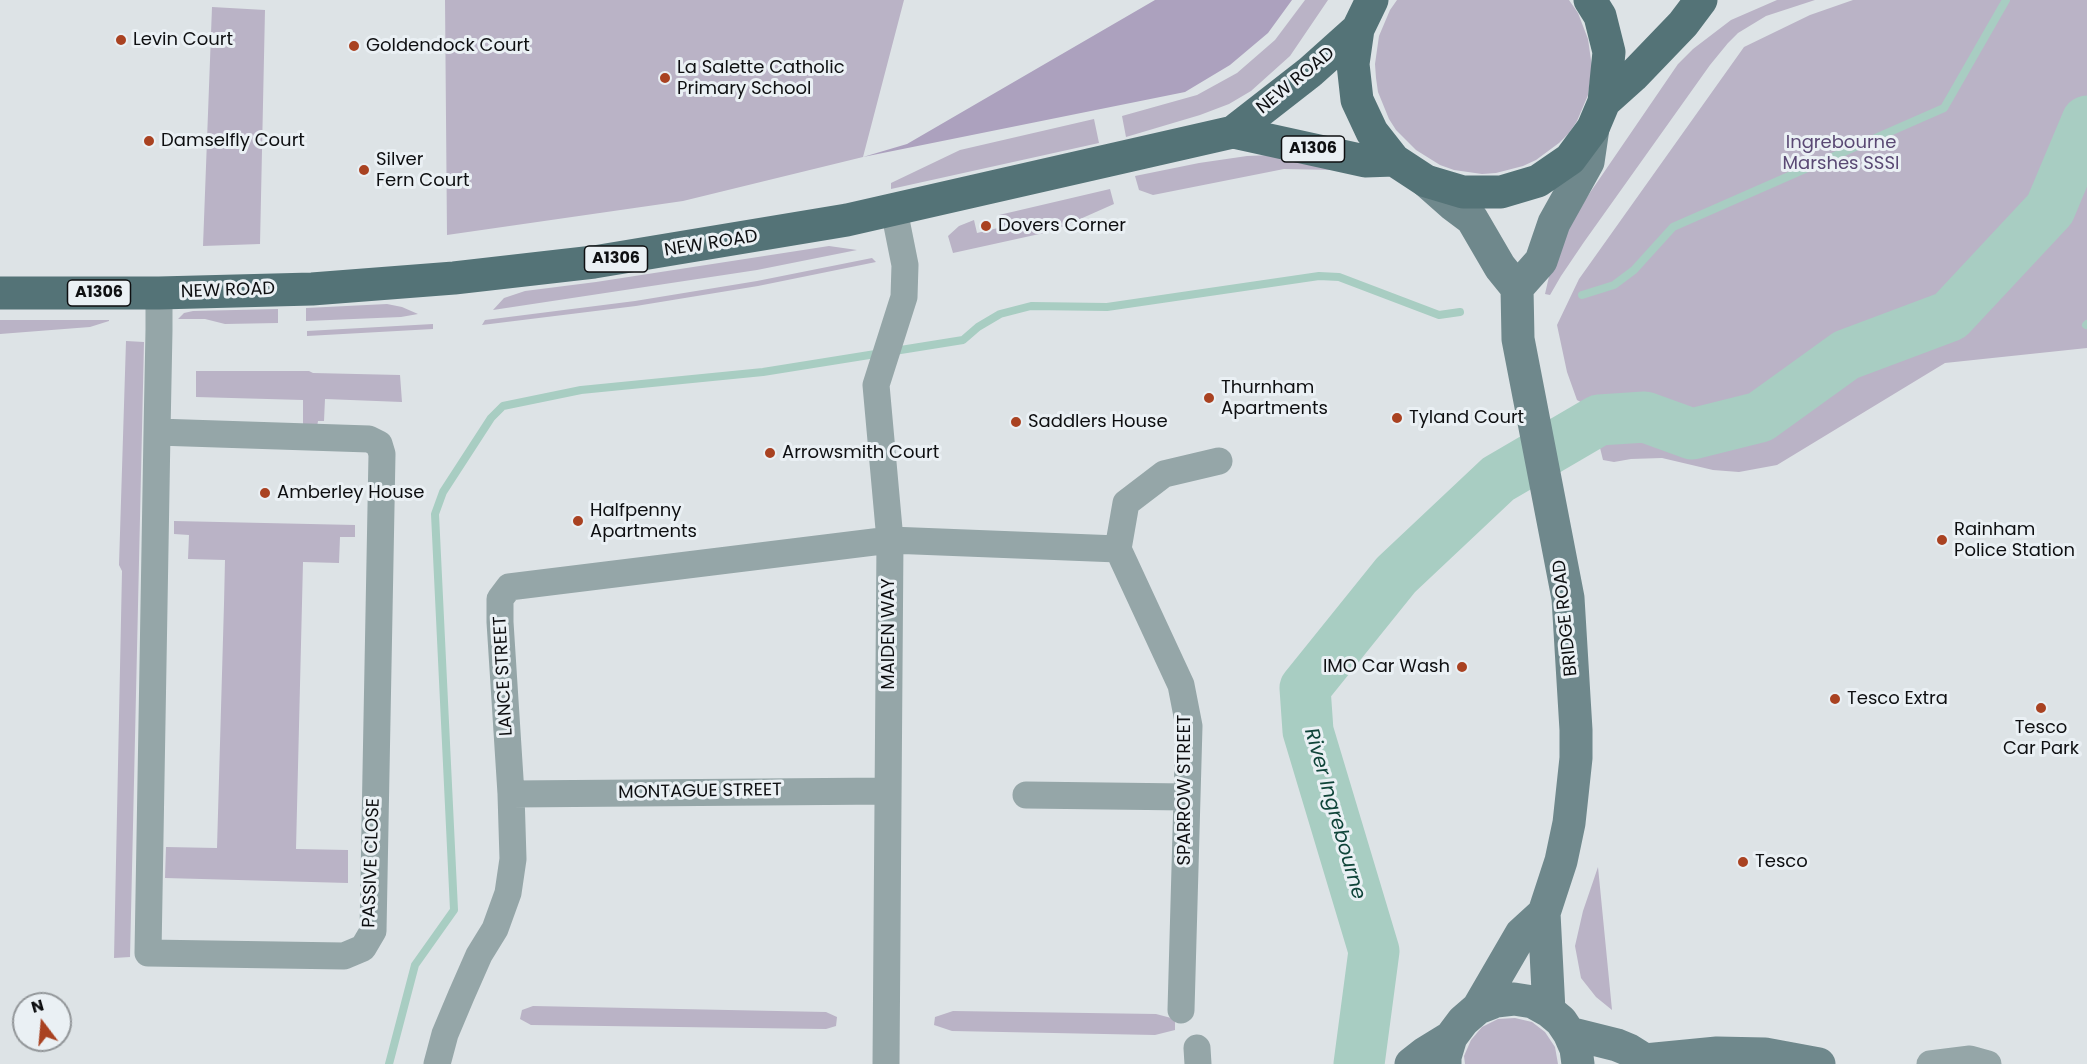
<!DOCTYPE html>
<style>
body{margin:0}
#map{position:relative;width:2087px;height:1064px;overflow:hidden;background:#dde3e6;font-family:Poppins,sans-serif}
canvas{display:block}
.north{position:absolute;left:12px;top:992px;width:60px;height:60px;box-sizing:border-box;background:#eaf0f4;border:2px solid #929699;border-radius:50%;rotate:344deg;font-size:16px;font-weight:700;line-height:24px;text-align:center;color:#0e0f11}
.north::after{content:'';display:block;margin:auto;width:21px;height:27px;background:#a94221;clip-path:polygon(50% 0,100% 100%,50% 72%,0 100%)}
</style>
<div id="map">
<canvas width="2087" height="1064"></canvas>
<div class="north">N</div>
</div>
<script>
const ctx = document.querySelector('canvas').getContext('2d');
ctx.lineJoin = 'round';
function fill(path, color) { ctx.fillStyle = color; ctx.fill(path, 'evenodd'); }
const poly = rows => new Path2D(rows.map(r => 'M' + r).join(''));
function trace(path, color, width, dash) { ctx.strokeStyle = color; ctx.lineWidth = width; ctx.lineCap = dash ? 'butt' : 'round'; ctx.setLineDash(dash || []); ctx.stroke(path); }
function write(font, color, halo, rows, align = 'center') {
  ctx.font = font + ' Poppins,sans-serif'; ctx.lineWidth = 6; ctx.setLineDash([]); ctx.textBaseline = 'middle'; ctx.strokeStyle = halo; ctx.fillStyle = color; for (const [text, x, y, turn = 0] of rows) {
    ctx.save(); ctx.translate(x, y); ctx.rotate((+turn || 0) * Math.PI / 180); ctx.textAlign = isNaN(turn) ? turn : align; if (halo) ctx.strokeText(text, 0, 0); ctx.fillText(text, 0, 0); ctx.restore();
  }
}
fill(poly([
 [445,0,904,0,863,157,683,201,447,235],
 [1305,0,1328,0,1290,56,1251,91,1229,104,1200,115,1126,137,1122,116,1197,95,1237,73,1275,40],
 [1397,0,1569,0,1578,13,1588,39,1592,67,1588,95,1577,121,1569,133,1559,143,1536,160,1523,166,1496,173,1482,174,1454,170,1440,165,1416,150,1396,130,1389,119,1378,92,1376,78,1375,64,1379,36,1390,10],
 [1777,0,1815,0,1766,16,1738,33,1728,43,1710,65,1584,242,1561,276,1550,295,1545,294,1553,259,1572,219,1678,64,1693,49,1731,20],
 [1853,0,2087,0,2087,348,1945,363,1777,465,1739,472,1713,470,1662,458,1631,459,1614,462,1603,460,1590,407,1577,400,1567,372,1557,325,1579,279,1744,47,1810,15],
 [212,7,265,10,260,244,203,246],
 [1094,119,1099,143,891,189,891,183,960,150],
 [1271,155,1335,170,1284,169,1153,195,1139,190,1135,176,1199,163,1247,156],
 [1110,189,1114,204,1053,231,953,253,948,236,959,226,974,220,977,233,1002,227,999,215],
 [829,246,857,250,757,270,493,310,504,298,525,291,596,282],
 [872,258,876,262,758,286,636,306,482,325,485,320,635,301,757,281],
 [387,304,402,307,418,314,401,317,306,321,306,308],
 [278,309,278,323,225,324,205,319,178,319,184,313,193,311],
 [0,320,109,320,109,321,90,327,0,334],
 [433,324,433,329,307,336,307,331],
 [126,341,144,342,130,957,114,958,122,571,119,565],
 [196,371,309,371,313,373,400,375,402,402,325,399,324,421,318,421,317,427,303,426,303,400,196,397],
 [174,521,355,525,355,537,340,537,339,563,303,562,296,849,348,850,348,883,165,878,166,847,217,848,224,604,225,560,188,559,189,535,174,534],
 [1598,867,1612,1010,1596,997,1581,978,1575,946,1583,911],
 [533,1006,826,1012,837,1017,836,1026,826,1029,531,1025,520,1019,522,1010],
 [953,1011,1156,1014,1175,1019,1175,1030,1155,1035,952,1031,934,1025,935,1017],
 [1515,1018,1532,1022,1545,1032,1555,1047,1558,1064,1465,1064,1464,1056,1471,1040,1482,1027,1498,1019]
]), '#bab3c6');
fill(poly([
 [1155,0,1292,0,1268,33,1230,65,1185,92,863,157,907,144]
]), '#aca1be');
trace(poly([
 [1582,295,1614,285,1634,270,1673,227,1944,108,2006,0],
 [2086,325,2087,324],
 [389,1064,415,965,454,910,435,514,443,492,491,418,503,406,581,390,763,372,963,340,978,327,1000,314,1031,306,1107,307,1319,276,1339,277,1439,315,1460,312]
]), '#a8cdc2', 8);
trace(poly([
 [1359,1064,1374,951,1308,731,1305,688,1396,575,1498,479,1599,420,1645,417,1692,434,1760,417,1846,355,1950,316,2050,209,2087,121]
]), '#a8cdc2', 51);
trace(poly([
 [157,432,369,439,379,444,382,454,373,931,363,948,344,956,148,953,157,432,159,330,159,293],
 [1118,549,1126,503,1164,474,1219,461],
 [511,794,888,791],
 [1026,795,1187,797],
 [1197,1048,1198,1064],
 [437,1064,445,1034,461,996,479,955,495,929,508,893,513,859,511,794,500,622,500,599,509,587,890,540,1118,549,1181,685,1189,726,1181,1010],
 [886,1064,890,540,876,385,904,297,905,265,894,210],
 [1930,1064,1970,1059,1988,1064]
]), '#95a6a8', 27);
trace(poly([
 [1426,181,1452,204,1472,219,1500,267,1517,288],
 [1478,1008,1521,934,1544,913],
 [1549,1011,1544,913,1561,861,1569,823,1576,758,1576,730,1568,598,1518,339,1517,288,1541,261,1554,223,1588,162,1593,128],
 [1569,1033,1617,1045,1629,1050,1645,1060],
 [1645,1060,1717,1053,1765,1054,1819,1064],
 [1411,1064,1425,1053,1451,1037],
 [1445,1064,1445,1057,1451,1037,1463,1021,1478,1008,1496,1001,1514,999,1533,1002,1549,1011,1561,1021,1569,1033,1576,1049,1578,1064]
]), '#6f888c', 33);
trace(poly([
 [1372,0,1358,29,1353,64,1357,100,1372,132,1394,160,1426,181,1463,192,1501,192,1538,181,1570,159,1593,128,1604,102,1609,52,1600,16,1590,0],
 [1604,102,1633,76,1683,24,1701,0],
 [1233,132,1310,72,1358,29],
 [0,293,159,293,312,289,454,278,594,262,847,220,1233,132,1365,161,1394,160]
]), '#547377', 33);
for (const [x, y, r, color] of [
 [121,40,6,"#a94221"],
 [354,46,6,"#a94221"],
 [665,78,6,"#a94221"],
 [149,141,6,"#a94221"],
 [364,170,6,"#a94221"],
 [986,226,6,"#a94221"],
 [1209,398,6,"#a94221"],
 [1397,418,6,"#a94221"],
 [1016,422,6,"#a94221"],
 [770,453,6,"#a94221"],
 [265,493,6,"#a94221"],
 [578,521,6,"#a94221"],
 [1942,540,6,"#a94221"],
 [1462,667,6,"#a94221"],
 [1835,699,6,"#a94221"],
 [2041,708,6,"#a94221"],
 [1743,862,6,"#a94221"]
]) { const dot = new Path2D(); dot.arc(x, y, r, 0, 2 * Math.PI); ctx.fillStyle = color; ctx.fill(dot); trace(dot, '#eaf0f4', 2); }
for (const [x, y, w] of [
 [1313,149,63],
 [616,259,63],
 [99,293,63]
]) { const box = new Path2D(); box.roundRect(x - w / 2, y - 13, w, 26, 4.5); ctx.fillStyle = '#eaf0f4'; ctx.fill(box); trace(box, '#0e0f11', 1.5); }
write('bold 16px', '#0e0f11', null, [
 ["A1306",1313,149],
 ["A1306",616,259],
 ["A1306",99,293]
]);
write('18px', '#0e0f11', '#eaf0f4', [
 ["Levin Court",133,40],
 ["Goldendock Court",366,46],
 ["La Salette Catholic",677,68],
 ["Primary School",677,89],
 ["Damselfly Court",161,141],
 ["Silver",376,160],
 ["Fern Court",376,181],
 ["Dovers Corner",998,226],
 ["Thurnham",1221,388],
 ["Apartments",1221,409],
 ["Tyland Court",1409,418],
 ["Saddlers House",1028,422],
 ["Arrowsmith Court",782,453],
 ["Amberley House",277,493],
 ["Halfpenny",590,511],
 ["Apartments",590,532],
 ["Rainham",1954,530],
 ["Police Station",1954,551],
 ["IMO Car Wash",1450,667,"right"],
 ["Tesco Extra",1847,699],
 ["Tesco",2041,728,"center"],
 ["Car Park",2041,749,"center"],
 ["Tesco",1755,862]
], 'left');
write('18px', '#0e0f11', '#eaf0f4', [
 ["NEW ROAD",1296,81,-39],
 ["NEW ROAD",711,244,-9],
 ["NEW ROAD",228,291,-2],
 ["BRIDGE ROAD",1566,618,-96],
 ["MAIDEN WAY",889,634,-90],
 ["LANCE STREET",504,676,-93],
 ["SPARROW STREET",1185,790,-90],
 ["MONTAGUE STREET",700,792,-1],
 ["PASSIVE CLOSE",372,863,-88]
]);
write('18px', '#5a4974', '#eaf0f4', [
 ["Ingrebourne",1841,143],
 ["Marshes SSSI",1841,164]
]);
write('italic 20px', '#0f4439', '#eaf0f4', [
 ["River Ingrebourne",1334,814,74]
]);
</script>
